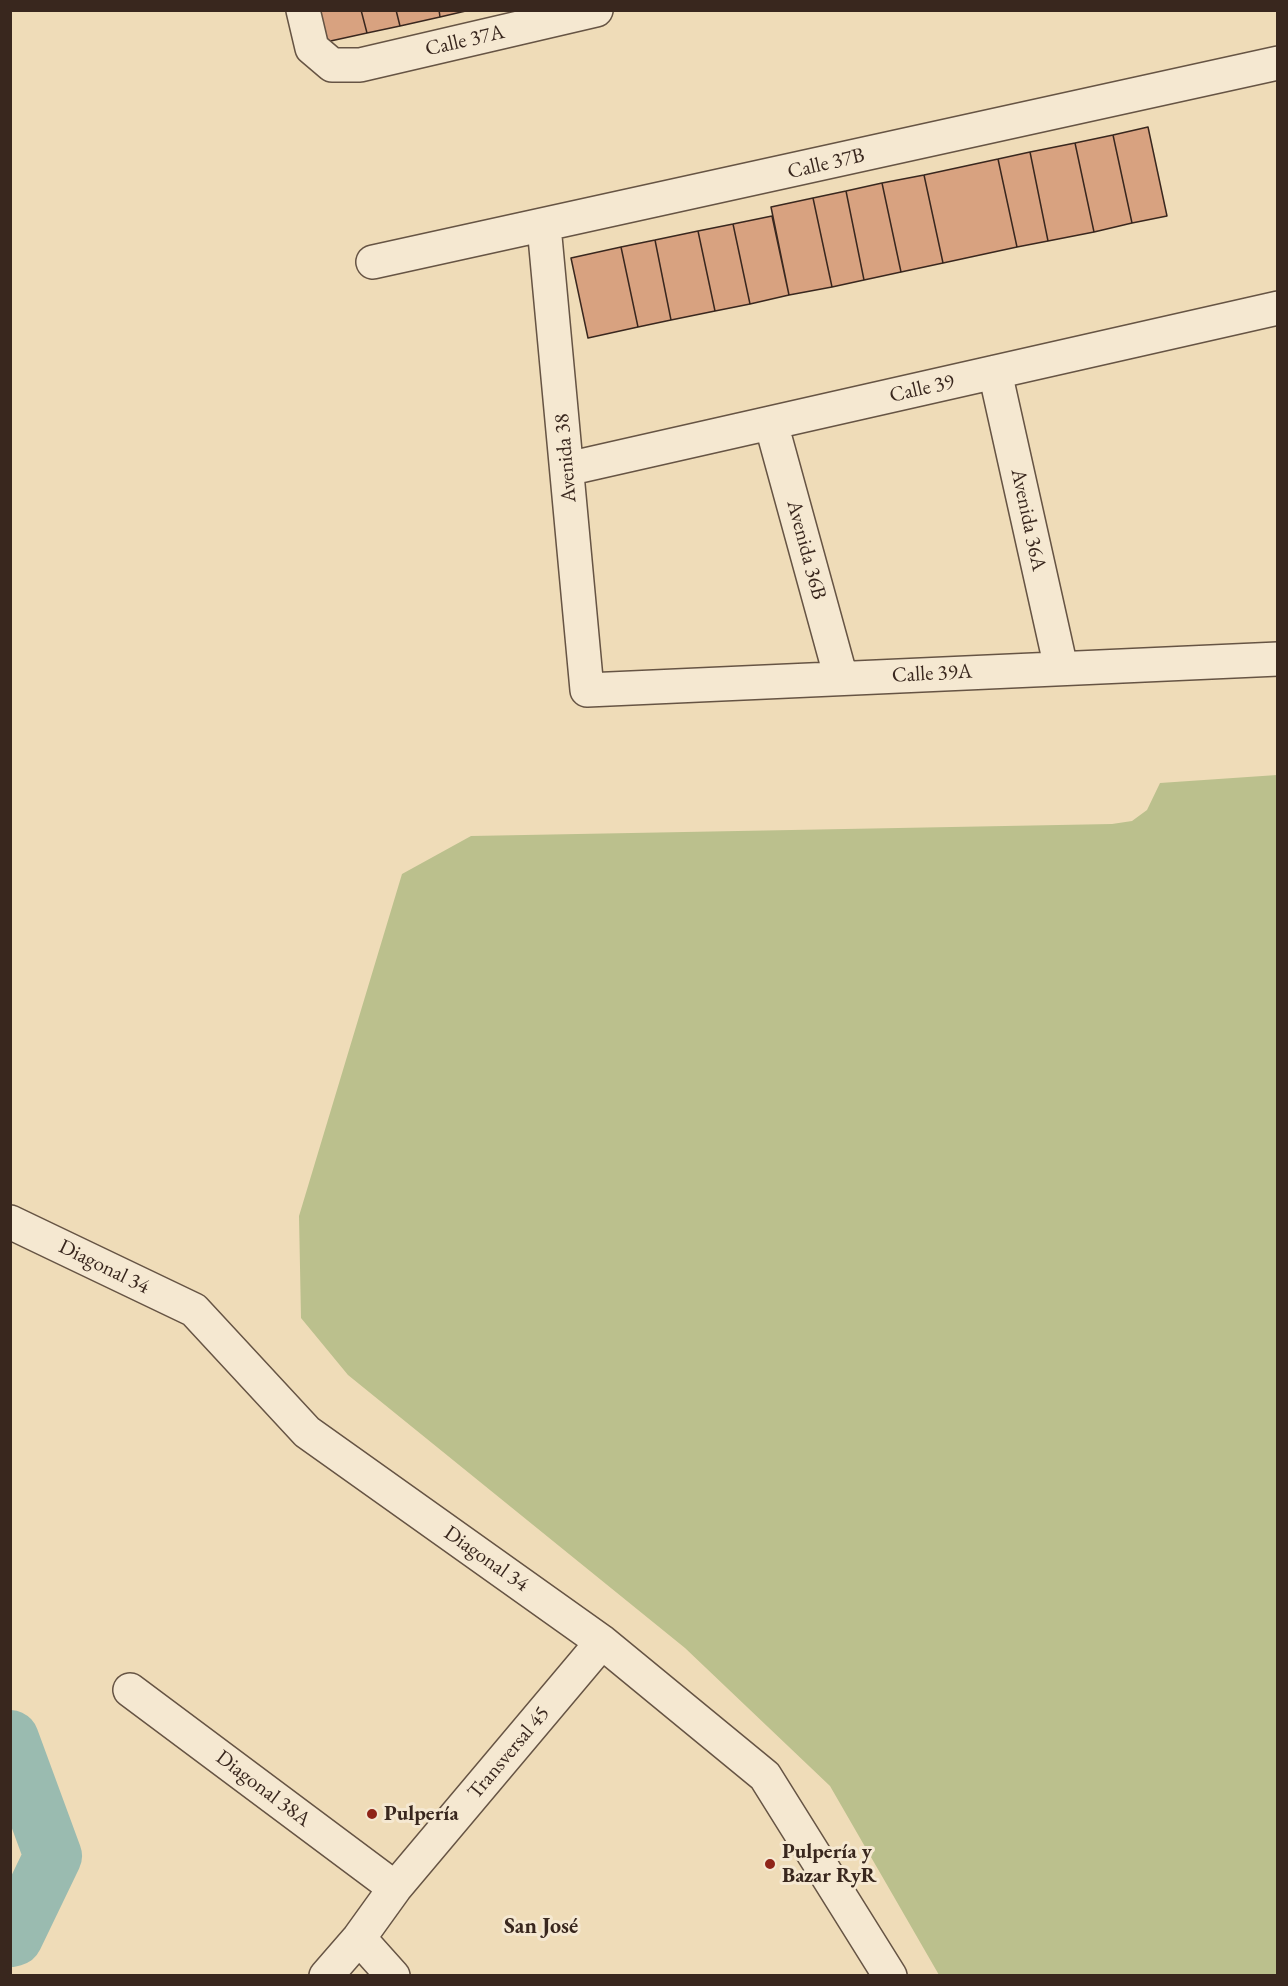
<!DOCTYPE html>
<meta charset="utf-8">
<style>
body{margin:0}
#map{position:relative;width:1288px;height:1986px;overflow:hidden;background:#efdcb8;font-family:"EB Garamond",serif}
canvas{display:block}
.frame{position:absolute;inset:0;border:12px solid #39271e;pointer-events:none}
</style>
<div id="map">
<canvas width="1288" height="1986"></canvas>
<div class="frame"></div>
</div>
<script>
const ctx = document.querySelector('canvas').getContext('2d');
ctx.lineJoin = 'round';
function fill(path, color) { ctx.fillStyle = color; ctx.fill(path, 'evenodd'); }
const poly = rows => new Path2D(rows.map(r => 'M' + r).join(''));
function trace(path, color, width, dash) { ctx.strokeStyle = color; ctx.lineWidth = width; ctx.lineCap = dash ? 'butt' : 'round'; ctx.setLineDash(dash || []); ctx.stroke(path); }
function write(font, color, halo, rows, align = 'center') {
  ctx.font = font + ' "EB Garamond",serif'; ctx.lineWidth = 6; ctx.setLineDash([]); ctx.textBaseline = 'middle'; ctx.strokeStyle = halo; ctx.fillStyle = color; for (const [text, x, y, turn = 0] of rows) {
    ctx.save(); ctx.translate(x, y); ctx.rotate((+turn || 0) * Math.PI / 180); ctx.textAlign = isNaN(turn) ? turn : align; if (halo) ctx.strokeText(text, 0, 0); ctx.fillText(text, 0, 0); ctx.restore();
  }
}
fill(poly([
 [1277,775,1277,1975,939,1975,830,1786,685,1648,348,1375,301,1318,299,1216,402,874,471,836,1112,824,1132,821,1147,810,1160,783]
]), '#bbc08d');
trace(poly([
 [10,1739,53,1856,14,1937,10,1938]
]), '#9abbb0', 58);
const building = poly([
 [320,10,361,10,367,33,326,42,320,10],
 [361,10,396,10,400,26,367,33,361,10],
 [396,10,439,10,440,17,400,26,396,10],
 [439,10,470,10,440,17,439,10],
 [1148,127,1167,216,1132,223,1113,135,1148,127],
 [1113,135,1132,223,1094,232,1075,143,1113,135],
 [1075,143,1094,232,1048,241,1030,152,1075,143],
 [1030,152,1048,241,1017,247,998,159,1030,152],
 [998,159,1017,247,943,263,924,175,998,159],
 [924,175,943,263,901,272,882,183,924,175],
 [882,183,901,272,864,280,846,191,882,183],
 [846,191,864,280,832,287,813,198,846,191],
 [813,198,832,287,789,295,771,207,813,198],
 [772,216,789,295,750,304,733,224,772,216],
 [733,224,750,304,715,311,698,231,733,224],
 [698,231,715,311,671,320,655,240,698,231],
 [655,240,671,320,638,327,621,247,655,240],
 [621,247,638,327,588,338,571,258,621,247]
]);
fill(building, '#d8a280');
trace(building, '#39271e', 1.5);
const minor = poly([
 [303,10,312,48,332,65,360,65,596,10],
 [544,226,587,690,1278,659],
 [373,262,1278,63],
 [995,372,1061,668],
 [771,423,841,678],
 [567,469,1278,308],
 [10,1222,194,1310,307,1432,602,1642,765,1776,890,1976],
 [130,1690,395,1888],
 [359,1938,393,1976],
 [326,1976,359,1938,395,1888,602,1642]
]);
trace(minor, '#665444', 36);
trace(minor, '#f5e8d1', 33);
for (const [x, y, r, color] of [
 [372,1814,6,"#8f2418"],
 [770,1864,6,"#8f2418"]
]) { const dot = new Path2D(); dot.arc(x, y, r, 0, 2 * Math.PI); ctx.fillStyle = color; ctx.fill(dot); trace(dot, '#f5e8d1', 2); }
write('21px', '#39271e', '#f5e8d1', [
 ["Calle 37A",465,41,-13],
 ["Calle 37B",826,164,-13],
 ["Calle 39",922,389,-13],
 ["Avenida 38",566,458,-95],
 ["Avenida 36A",1028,520,78],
 ["Avenida 36B",806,550,75],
 ["Calle 39A",932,674,-3],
 ["Diagonal 34",104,1267,26],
 ["Diagonal 34",486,1559,35],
 ["Transversal 45",509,1753,-50],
 ["Diagonal 38A",263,1789,37]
]);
write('bold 21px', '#39271e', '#f5e8d1', [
 ["Pulpería",384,1814],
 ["Pulpería y",782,1852],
 ["Bazar RyR",782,1876]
], 'left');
write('bold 22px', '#39271e', '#f5e8d1', [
 ["San José",541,1927]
]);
</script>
